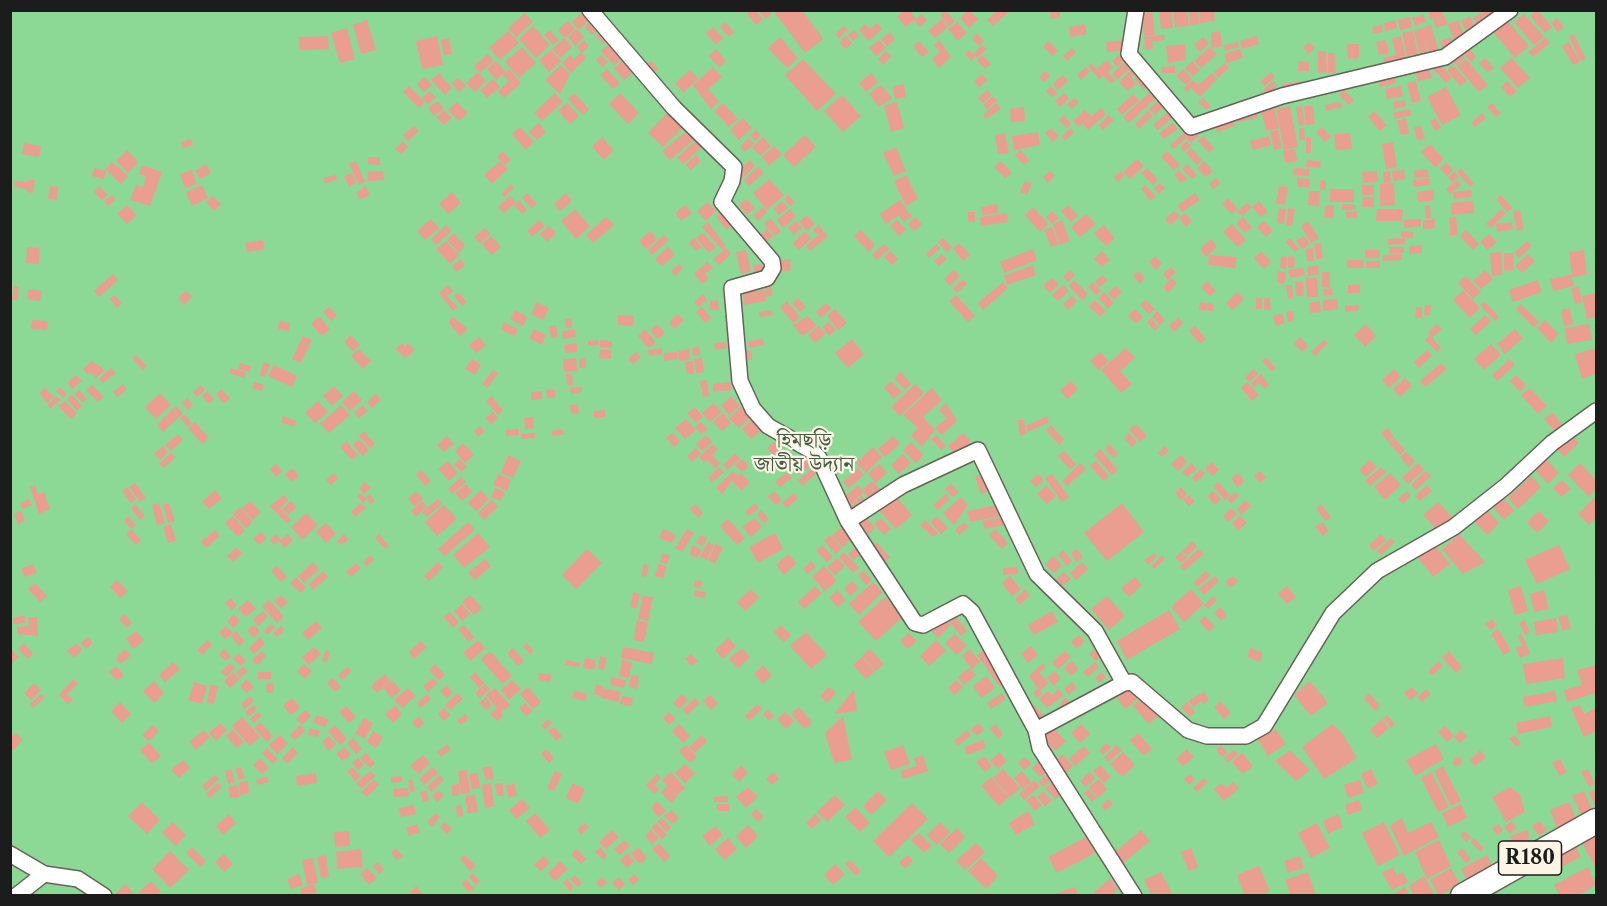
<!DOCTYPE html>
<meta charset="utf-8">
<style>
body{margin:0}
#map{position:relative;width:1607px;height:906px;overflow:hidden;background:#f2e4c7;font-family:"Libre Caslon Text",serif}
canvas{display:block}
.frame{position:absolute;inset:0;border:12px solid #1c1c1c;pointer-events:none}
</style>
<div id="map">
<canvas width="1607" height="906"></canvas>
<div class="frame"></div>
</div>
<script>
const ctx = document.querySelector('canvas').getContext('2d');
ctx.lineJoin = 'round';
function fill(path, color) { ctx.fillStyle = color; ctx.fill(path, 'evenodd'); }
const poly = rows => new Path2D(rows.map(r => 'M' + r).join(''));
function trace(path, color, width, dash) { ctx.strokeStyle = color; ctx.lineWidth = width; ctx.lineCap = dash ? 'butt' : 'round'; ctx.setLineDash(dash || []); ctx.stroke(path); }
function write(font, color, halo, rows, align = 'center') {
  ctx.font = font + ' "Libre Caslon Text","Noto Serif Bengali",serif'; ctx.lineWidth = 4.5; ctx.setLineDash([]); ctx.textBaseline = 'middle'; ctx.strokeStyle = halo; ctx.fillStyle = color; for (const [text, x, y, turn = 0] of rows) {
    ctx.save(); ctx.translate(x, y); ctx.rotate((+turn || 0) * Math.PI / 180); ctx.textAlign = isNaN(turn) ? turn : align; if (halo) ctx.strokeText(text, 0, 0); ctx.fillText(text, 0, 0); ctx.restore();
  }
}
fill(poly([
 [10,11,1596,11,1596,895,11,895]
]), '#8cd996');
fill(poly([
 [751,10,755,10,763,19,756,25,747,14],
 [758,10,769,10,772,14,766,19],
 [779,10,802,10,823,39,805,53,775,13],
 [904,10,909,10,916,19,922,14,927,20,920,27,914,20,906,27,897,17],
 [945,10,955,21,949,26,940,15],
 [968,10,979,19,969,28,960,18],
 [997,10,1008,12,993,26,987,20],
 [1050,10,1060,10,1060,18,1051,19],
 [1142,10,1152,10,1155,35,1144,36],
 [1159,10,1171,10,1173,28,1161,29],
 [1173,10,1187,10,1189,26,1175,27],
 [1189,10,1198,10,1199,24,1190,25],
 [1206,10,1214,10,1215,21,1200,23,1199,13],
 [1433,10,1441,10,1443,15,1431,20,1428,13],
 [1486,10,1492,10,1495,16,1478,26,1473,18],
 [1537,10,1552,27,1545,33,1530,16],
 [583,12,590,19,579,30,572,22],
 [525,13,533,22,516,37,508,28],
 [1423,14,1426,22,1415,26,1412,18],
 [1524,14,1544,37,1534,45,1514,22],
 [1444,15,1448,24,1436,28,1433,20],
 [1470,16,1477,32,1468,36,1461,21],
 [1410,17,1412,27,1400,30,1398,20],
 [1557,18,1564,27,1558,32,1551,23],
 [942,19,948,27,935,38,928,31],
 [367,20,376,50,361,54,353,25],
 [1396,20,1397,28,1385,31,1384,23],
 [1458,20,1465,38,1455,42,1448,24],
 [1507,20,1529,46,1515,58,1493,32],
 [568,21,575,29,565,38,558,30],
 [592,21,599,29,592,35,585,27],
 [725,22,734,32,729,37,720,27],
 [957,22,967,33,958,41,948,29],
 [877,23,882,29,869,41,859,30,865,24,870,29],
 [1085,24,1087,34,1070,37,1069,27],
 [1382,25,1383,32,1373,34,1372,27],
 [1431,25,1439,52,1430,55,1424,38,1428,53,1420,55,1414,31],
 [533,26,550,45,536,58,519,39],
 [844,26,848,30,839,38,835,34],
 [713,27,723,38,716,45,706,33],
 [347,28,355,59,340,63,331,33],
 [577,29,584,37,575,46,568,37],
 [550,30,559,40,553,45,544,35],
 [854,30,859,36,853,41,848,35],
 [508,31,519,43,500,60,489,48],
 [1220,31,1222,46,1212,48,1211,33],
 [1413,31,1418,54,1407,56,1402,33],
 [600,32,607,40,603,44,596,36],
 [890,32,895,39,887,46,881,39],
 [977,33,984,41,979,46,972,38],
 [1574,34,1586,59,1580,61,1569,36],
 [1164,35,1165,40,1152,42,1153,49,1145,50,1144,37],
 [328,36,329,49,300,50,299,37],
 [437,36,443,65,422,69,416,41],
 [846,36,852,43,846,49,839,42],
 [1257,36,1259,44,1242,49,1240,41],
 [1401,36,1406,58,1384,62,1383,58,1396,55,1392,38],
 [780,37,798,58,787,68,768,48],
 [1203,37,1209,43,1200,52,1194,45],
 [1451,37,1454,47,1443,51,1440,41],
 [1546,37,1550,43,1533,57,1528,52],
 [449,38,452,54,444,55,441,40],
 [564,38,572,47,560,58,552,49],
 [584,40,589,46,582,53,577,47],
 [879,40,886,48,876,56,869,48],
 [939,40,951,57,939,68,932,59,940,52,934,45],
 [1124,40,1125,50,1107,52,1106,42],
 [1386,40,1389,53,1379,55,1376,42],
 [919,41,929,52,922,57,913,46],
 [1049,41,1058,51,1052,56,1043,46],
 [1238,42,1239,47,1225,51,1224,45],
 [1309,42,1315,49,1308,54,1303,47],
 [1569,42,1580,62,1573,65,1562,46],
 [609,44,622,58,614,65,601,51],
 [1185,44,1186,60,1168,63,1166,46],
 [1347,44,1359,44,1359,58,1348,59],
 [982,45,987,49,977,58,976,56,971,61,965,54,969,50,973,54],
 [522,47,536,63,519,78,505,62],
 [1210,47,1217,54,1201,68,1194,61],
 [1468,47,1476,57,1471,62,1462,52],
 [1072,48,1076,52,1067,61,1063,56],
 [716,49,726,61,719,67,709,56],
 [1240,49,1243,58,1227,63,1224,54],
 [551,50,561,61,549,72,539,60],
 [886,51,891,57,883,65,878,59],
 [1318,51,1326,51,1327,72,1318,73],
 [581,52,586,58,571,73,562,63,570,55,574,59],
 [1459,52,1465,58,1456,65,1451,59],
 [1328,53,1335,53,1336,73,1328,73],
 [488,54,494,61,480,73,474,66],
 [601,55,608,62,602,67,596,60],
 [983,55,991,64,985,69,977,60],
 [1118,55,1124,60,1117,67,1112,61],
 [1485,58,1494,68,1488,73,1479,63],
 [1512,58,1530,78,1518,88,1500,68],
 [803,59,836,94,817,111,785,75],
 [1466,59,1488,85,1479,92,1457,66],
 [623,60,635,71,624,80,614,68],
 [1106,60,1113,67,1108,72,1115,80,1111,84,1097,69],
 [496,61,506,72,509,69,521,83,504,98,498,91,509,81,502,74,496,80,487,69],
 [651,61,658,69,649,77,642,69],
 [1192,61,1200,70,1193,76,1185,68],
 [1299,61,1309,62,1309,71,1298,71],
 [1124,62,1130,68,1117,80,1112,74],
 [1091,63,1103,76,1099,79,1088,66],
 [1225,63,1229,68,1218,78,1214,72],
 [1439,63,1452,78,1446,83,1433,69],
 [561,65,570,74,560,94,545,80],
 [1453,65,1467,81,1460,86,1447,70],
 [1175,66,1175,73,1162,73,1161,67],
 [713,67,722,77,708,89,719,102,711,109,693,85],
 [1086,67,1090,71,1081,80,1077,75],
 [1429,67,1432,78,1418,81,1415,70],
 [607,69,620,83,613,89,600,75],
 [1132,69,1136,73,1131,78,1136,84,1128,91,1119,82],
 [1183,69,1192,79,1186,85,1176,76],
 [690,70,698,79,683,93,675,83],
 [1046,71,1050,76,1044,82,1039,77],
 [478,72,486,81,474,92,466,83],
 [1271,72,1275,77,1265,86,1260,82],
 [439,73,452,88,445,95,431,80],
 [871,73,878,82,866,92,859,83],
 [1212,73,1217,79,1200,97,1192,88,1187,92,1184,88,1193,80,1198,85],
 [1394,73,1396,83,1380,87,1378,77],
 [982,74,988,80,979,87,974,81],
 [1140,74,1150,84,1144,90,1134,79],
 [1063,75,1068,81,1058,90,1053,84],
 [425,77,432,85,424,92,417,84],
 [458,78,466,86,459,92,452,83],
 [493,79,500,87,487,98,480,90],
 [1273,81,1277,86,1267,95,1263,90],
 [1306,81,1307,88,1282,92,1281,84],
 [1416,81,1421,101,1412,103,1407,83],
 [1507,81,1517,91,1510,97,1501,87],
 [904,84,906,97,895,99,893,86],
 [881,85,892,98,879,107,869,94],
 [409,86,425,102,419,108,403,92],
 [1051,86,1057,93,1052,97,1046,91],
 [1401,86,1403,96,1387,99,1385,89],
 [1446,87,1461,115,1442,125,1427,97],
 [1153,89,1159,95,1129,123,1123,117],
 [987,90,992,95,983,103,978,98],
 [1344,90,1354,100,1349,105,1339,95],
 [430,91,436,98,428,104,422,98],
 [555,93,563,102,542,121,534,113],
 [574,93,589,109,583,115,568,99],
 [620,93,639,113,628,124,609,104],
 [1064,93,1069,99,1060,107,1055,101],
 [1133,94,1139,100,1122,115,1117,109],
 [842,95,861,116,843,132,824,111],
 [993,96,997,101,987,109,983,105],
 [1162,97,1167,104,1155,115,1149,109],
 [1075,98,1079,102,1072,109,1067,104],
 [1203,98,1211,106,1206,110,1198,102],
 [1404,100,1406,106,1394,109,1393,102],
 [437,101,444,108,434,116,428,109],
 [457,102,468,113,459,121,448,110],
 [897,102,904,128,891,132,884,106],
 [1340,102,1342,107,1326,111,1325,105],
 [567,103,579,116,570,124,558,111],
 [723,103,738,119,729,127,714,111],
 [996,103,1001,109,986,119,983,115],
 [1492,103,1501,113,1496,117,1487,107],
 [1290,106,1298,147,1284,150,1276,109],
 [1302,106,1305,124,1299,126,1296,107],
 [1304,106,1313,106,1315,124,1306,125],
 [1024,107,1025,121,1011,122,1010,109],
 [1274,107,1279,128,1266,131,1261,110],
 [1101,108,1106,114,1088,130,1083,124],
 [1171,109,1176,114,1158,130,1153,125],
 [1257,109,1258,118,1238,122,1236,114],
 [1410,109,1412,115,1395,119,1393,113],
 [444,110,452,118,444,125,436,117],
 [1085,110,1091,116,1079,127,1073,121],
 [669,111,684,126,663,147,648,133],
 [1148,111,1153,116,1139,129,1135,124],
 [1374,111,1387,125,1380,131,1368,117],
 [1482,113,1486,118,1475,127,1471,123],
 [1064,115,1071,124,1067,128,1059,120],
 [1109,115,1114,120,1103,130,1099,125],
 [743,118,752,128,739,140,730,130],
 [1406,118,1409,134,1401,135,1397,121],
 [1436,118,1441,128,1435,131,1430,121],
 [1233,119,1235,126,1217,132,1215,125],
 [538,123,546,132,537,140,529,132],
 [1172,123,1178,129,1164,139,1159,134],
 [414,126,419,131,408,141,403,135],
 [1421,126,1425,139,1417,140,1414,127],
 [520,127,534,142,526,150,512,134],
 [1322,127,1331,137,1325,142,1316,132],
 [1051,128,1059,136,1053,142,1045,133],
 [1071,128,1074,132,1065,141,1062,136],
 [1299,128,1304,128,1305,140,1299,140],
 [689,129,696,138,670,160,662,151],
 [756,130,761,135,755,141,750,135],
 [1278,130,1282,148,1274,150,1270,131],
 [1186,131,1190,135,1195,131,1199,136,1191,143,1186,138,1174,149,1170,145],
 [1038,132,1040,145,1014,150,1012,136],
 [1005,133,1009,153,998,154,995,135],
 [1350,133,1352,149,1336,150,1334,134],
 [805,135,816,147,794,167,783,155],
 [1203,136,1214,148,1209,153,1198,141],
 [1269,136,1271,145,1253,150,1250,141],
 [602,137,614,150,604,160,592,147],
 [763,137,771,146,760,156,752,147],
 [749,138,754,144,745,152,740,146],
 [1306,138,1311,138,1311,153,1306,153],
 [191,139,193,145,182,148,181,142],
 [698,139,703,146,683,164,677,158],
 [403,141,408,147,401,154,395,149],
 [1187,141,1191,146,1184,152,1180,147],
 [1393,142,1397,167,1386,169,1382,144],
 [24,143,41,146,39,157,22,154],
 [1430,144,1444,159,1435,167,1421,152],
 [774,146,782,154,769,166,762,157],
 [896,147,906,171,894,176,883,153],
 [1191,148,1202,160,1197,165,1186,153],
 [1295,149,1297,161,1285,163,1283,151],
 [127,150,138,162,128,173,116,161],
 [1020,150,1030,160,1024,165,1015,155],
 [503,151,511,160,505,165,497,157],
 [1167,151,1180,165,1174,170,1161,157],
 [696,155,701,161,691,170,685,165],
 [368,157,380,157,380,165,368,164],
 [1137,159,1144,166,1130,179,1123,172],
 [750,160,755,166,740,180,735,174],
 [1307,160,1321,161,1320,168,1306,167],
 [356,161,365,182,359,185,349,164],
 [500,161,508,169,492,184,484,175],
 [1001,161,1012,173,1005,178,994,167],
 [1204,161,1213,171,1206,177,1197,168],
 [112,162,128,176,121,184,105,169],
 [1446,162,1453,170,1447,176,1440,168],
 [206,164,211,173,200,179,195,171],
 [1187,164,1197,175,1192,179,1182,169],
 [142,165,162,172,150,206,130,200,136,185,143,187,146,176,139,174],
 [758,167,764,173,749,186,744,180],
 [94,168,106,171,104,179,92,176],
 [1147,168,1158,180,1153,185,1141,173],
 [1294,168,1309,169,1309,176,1293,175],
 [1461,168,1474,184,1470,187,1457,172],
 [1427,169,1429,177,1415,178,1414,171],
 [192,170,197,184,185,188,180,174],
 [1179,170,1187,179,1182,183,1174,175],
 [1404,170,1405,179,1393,181,1392,171],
 [383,171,384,180,368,181,368,172],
 [1050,171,1055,176,1048,183,1043,177],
 [1121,171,1125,175,1118,182,1114,177],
 [1377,171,1378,182,1363,183,1362,172],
 [1390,171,1391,182,1384,183,1383,172],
 [1454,171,1459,177,1452,182,1448,177],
 [352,173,356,183,349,187,344,176],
 [336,175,337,180,325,183,323,178],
 [906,175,918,199,906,206,894,181],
 [1216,178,1221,183,1214,189,1209,184],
 [1297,178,1310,179,1309,188,1297,186],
 [1429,178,1430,185,1414,187,1413,180],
 [29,179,35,180,33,193,27,192,27,189,14,187,15,181,28,182],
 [769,179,784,195,767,210,753,193],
 [1320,180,1326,181,1326,190,1320,190],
 [1457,180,1461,185,1450,194,1446,189],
 [1025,181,1032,183,1027,195,1020,192],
 [1160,183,1165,188,1159,194,1154,188],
 [1394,183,1395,205,1380,206,1380,184],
 [511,184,514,188,504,197,501,194],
 [202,185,208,198,192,206,186,192],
 [1145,185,1156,196,1151,201,1141,189],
 [1362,185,1374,185,1374,195,1362,195],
 [50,186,58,187,57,200,48,199],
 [99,186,108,195,102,200,94,192],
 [366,186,370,194,361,200,356,193],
 [1279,186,1288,187,1285,205,1276,203],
 [1330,189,1354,189,1354,202,1330,202],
 [1433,190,1434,200,1418,202,1417,192],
 [1471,190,1472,197,1454,199,1453,192],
 [1309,191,1320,191,1319,206,1308,205],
 [452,192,461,203,448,214,439,204],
 [527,193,537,204,532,208,522,198],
 [566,193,572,201,560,211,554,204],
 [1195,193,1200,200,1182,212,1177,206],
 [112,195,116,199,108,206,104,201],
 [789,195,795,202,790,206,784,199],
 [1501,195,1512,208,1507,212,1496,199],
 [213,196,221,204,214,211,206,202],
 [510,196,516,202,504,213,498,207],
 [1363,197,1374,197,1374,207,1362,207],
 [1228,198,1238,209,1232,214,1222,204],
 [746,199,755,208,747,215,739,205],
 [519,200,527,210,522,214,514,205],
 [900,200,912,217,904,222,899,215,886,224,880,214],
 [782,201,788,208,779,215,774,209],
 [1259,201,1268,211,1261,217,1252,207],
 [1473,201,1474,213,1452,215,1451,203],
 [708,202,716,211,706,221,697,211],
 [1247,203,1252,207,1242,216,1237,212],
 [997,204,998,213,983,215,981,207],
 [1342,204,1356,205,1356,210,1342,210],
 [127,205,137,215,127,224,117,214],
 [685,205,692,213,681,221,675,213],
 [1068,205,1078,216,1071,222,1061,211],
 [1325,205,1334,205,1333,218,1324,218],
 [1425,205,1430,205,1431,218,1426,219],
 [763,207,767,212,758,221,753,215],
 [1033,207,1048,224,1040,232,1025,215],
 [1279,208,1286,209,1284,224,1277,223],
 [1288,208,1295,209,1292,226,1286,225],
 [575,209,590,226,576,239,561,221],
 [790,209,796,216,783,228,777,220],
 [1377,209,1403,209,1402,221,1376,221],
 [1502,209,1506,213,1491,228,1486,224],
 [1520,210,1524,229,1517,231,1513,211],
 [1052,211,1059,218,1052,224,1046,217],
 [1174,211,1180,216,1170,225,1165,219],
 [1357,211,1357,218,1346,218,1346,212],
 [721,212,732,225,727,230,716,217],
 [968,212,975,212,975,222,968,222],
 [1007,213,1008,222,981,226,980,217],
 [1185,213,1192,221,1186,227,1179,218],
 [1086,214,1096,224,1080,237,1071,227],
 [807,215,815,224,807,231,799,222],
 [606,217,614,225,593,243,586,235],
 [915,217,922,224,914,231,908,224],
 [1243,217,1252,227,1245,233,1236,223],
 [1456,217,1458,235,1450,235,1449,218],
 [770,218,781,231,775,236,764,224],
 [431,219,439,228,425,240,417,231],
 [1421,219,1421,226,1404,228,1404,220],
 [1435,219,1435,228,1423,229,1423,221],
 [539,220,545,226,532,237,527,231],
 [897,220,906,229,899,236,890,226],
 [1062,220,1070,241,1060,245,1053,224],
 [796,221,802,228,794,235,788,228],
 [1264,221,1273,230,1266,237,1257,227],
 [1308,221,1319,238,1311,243,1301,226],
 [708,222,726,246,722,250,702,227],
 [1512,222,1513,229,1497,232,1496,224],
 [1232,224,1246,240,1238,247,1223,232],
 [446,225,452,231,436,245,431,239],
 [818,225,828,236,810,251,806,246,818,235,813,230],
 [1104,225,1115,238,1106,246,1094,233],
 [549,226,556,233,547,242,540,234],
 [1052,227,1059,244,1051,247,1044,230],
 [485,228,490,234,480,244,474,237],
 [767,229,773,236,767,242,760,235],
 [861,230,875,245,869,252,854,236],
 [1466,230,1479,244,1473,250,1460,236],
 [650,231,657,239,646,249,639,241],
 [805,231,811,239,799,250,793,243],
 [1401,231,1413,232,1413,238,1401,237],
 [454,233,465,246,459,253,447,240],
 [703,233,716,247,709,253,696,238],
 [1489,234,1497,242,1488,250,1480,242],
 [664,235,669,240,652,255,648,250],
 [491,236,501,247,492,255,482,244],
 [1304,236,1310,244,1302,249,1296,241],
 [694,238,702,247,696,251,689,243],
 [943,238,952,247,947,252,938,242],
 [1290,238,1299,249,1295,252,1285,242],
 [1405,238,1405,244,1388,245,1388,239],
 [1211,239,1217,247,1206,257,1200,249],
 [263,240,265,249,247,252,245,243],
 [446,241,459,255,450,264,436,249],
 [1527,241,1532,246,1519,258,1514,253],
 [959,243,970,255,963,261,953,249],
 [1321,243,1323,259,1316,259,1314,244],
 [884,244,889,249,877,260,872,255],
 [936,244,940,248,929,258,926,254],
 [1422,245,1422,253,1409,254,1409,246],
 [27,247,40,248,39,264,26,263],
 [668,247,675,255,662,266,655,259],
 [1389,247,1404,247,1404,253,1389,253],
 [726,248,731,254,719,265,713,259],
 [1313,248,1314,261,1307,261,1306,249],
 [1033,249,1037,260,1004,273,1000,262],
 [746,250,751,271,741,274,736,252],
 [1365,250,1380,250,1380,258,1365,258],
 [1584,250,1587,275,1572,277,1569,252],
 [890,251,898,259,892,265,884,257],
 [1102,251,1110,260,1102,267,1094,259],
 [1261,251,1271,262,1264,269,1254,258],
 [1501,252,1502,275,1492,276,1490,253],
 [1504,253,1513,253,1514,270,1504,271],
 [942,254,947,259,939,266,934,261],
 [1401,254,1402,260,1383,261,1383,255],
 [1528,254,1535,261,1522,273,1515,266],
 [1209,255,1237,257,1235,268,1208,265],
 [1155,256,1162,263,1156,270,1149,262],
 [1281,256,1287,257,1286,269,1280,268],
 [1288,256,1295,257,1294,268,1288,268],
 [460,259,465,265,457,272,452,267],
 [790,259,791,270,778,272,776,261],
 [1347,260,1364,260,1364,268,1347,268],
 [1366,261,1380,261,1380,268,1366,268],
 [707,262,713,268,705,274,709,278,702,284,694,274],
 [679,264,683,268,675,276,671,271],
 [762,264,764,275,754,276,753,265],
 [1033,265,1036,275,1007,285,1004,276],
 [1318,265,1319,274,1308,276,1307,267],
 [1171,267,1176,272,1168,280,1163,274],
 [1303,267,1305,275,1290,278,1288,270],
 [954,270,960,276,950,286,944,279],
 [1070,270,1075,275,1068,282,1063,277],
 [1485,270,1493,279,1481,289,1473,281],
 [1138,271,1145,278,1140,284,1133,276],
 [1278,271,1286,272,1285,283,1277,283],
 [1322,272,1330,272,1330,288,1322,287],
 [113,274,118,280,99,297,94,291],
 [1102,275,1108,280,1100,287,1095,282],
 [1571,275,1574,286,1553,291,1550,279],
 [1466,276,1481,292,1473,299,1458,283],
 [1052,278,1059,284,1050,293,1043,286],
 [1172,278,1177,283,1168,293,1163,287],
 [1306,278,1317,278,1318,297,1307,297],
 [963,279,967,284,957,293,953,288],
 [1074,280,1088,294,1082,300,1069,286],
 [1538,280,1542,292,1513,302,1509,290],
 [1207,281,1216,291,1210,296,1201,287],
 [1003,282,1008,288,983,310,978,303],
 [1093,282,1101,291,1096,295,1088,287],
 [1295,282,1303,282,1304,296,1296,296],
 [1360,284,1360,293,1348,293,1348,285],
 [448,285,453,291,447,296,458,307,453,311,439,293],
 [771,285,773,295,766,297,764,286],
 [1063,285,1069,291,1058,301,1052,295],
 [1286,285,1292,285,1293,298,1288,299],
 [14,286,19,287,18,300,12,300],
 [1116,286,1122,292,1114,300,1108,293],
 [1579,287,1582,303,1575,304,1571,288],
 [1332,288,1333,295,1324,296,1323,289],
 [29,289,42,291,40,301,27,299],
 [764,290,766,301,744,305,743,293],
 [1463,290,1480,308,1470,318,1453,300],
 [186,291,192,297,184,305,178,298],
 [458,292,467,302,462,306,454,296],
 [1104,292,1114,303,1108,308,1098,298],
 [1238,292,1244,299,1232,310,1226,303],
 [1595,293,1596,317,1587,319,1582,296],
 [703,294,707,300,699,307,694,302],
 [114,295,122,303,117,308,110,299],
 [956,295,975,316,968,322,949,301],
 [1072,296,1077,301,1068,310,1063,304],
 [798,298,806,307,800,312,792,303],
 [1256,298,1262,298,1262,309,1256,309],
 [1264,298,1270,298,1271,310,1264,310],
 [1337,299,1338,309,1323,311,1323,300],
 [718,300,719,310,710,310,710,301],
 [1095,300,1106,311,1100,317,1089,306],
 [1146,300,1155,309,1149,314,1140,305],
 [787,301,800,317,793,323,780,307],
 [1320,301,1321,312,1310,313,1309,303],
 [537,302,549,308,543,320,531,314],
 [1200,302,1214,304,1213,311,1199,310],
 [1485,302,1499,317,1495,321,1480,305],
 [826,303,831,309,821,318,816,312],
 [1521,304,1539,322,1534,327,1516,310],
 [1359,305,1360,310,1345,312,1345,306],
 [1425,305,1431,305,1430,315,1424,315],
 [329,307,337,315,331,321,323,312],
 [702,307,711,318,705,323,696,312],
 [1416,307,1422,307,1422,318,1415,318],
 [1570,308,1573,324,1564,326,1561,310],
 [835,309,847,323,838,330,827,316],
 [1135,309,1143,317,1136,324,1128,316],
 [515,310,528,317,523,326,510,319],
 [772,310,773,315,759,317,759,312],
 [1157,311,1165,320,1160,325,1152,317],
 [1293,311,1294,320,1288,322,1286,312],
 [1282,313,1285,323,1276,326,1273,316],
 [678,314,684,320,674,329,669,322],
 [618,315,634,316,633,326,618,325],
 [1485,315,1491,321,1476,335,1470,329],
 [319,316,330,329,322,336,311,324],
 [808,316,817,326,802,336,793,325],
 [453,317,468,329,460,336,448,322],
 [1178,317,1183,323,1174,332,1169,326],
 [572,318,572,328,566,328,565,319],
 [1151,318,1159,327,1155,331,1147,322],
 [32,320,48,321,47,330,31,329],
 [1545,320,1559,334,1551,343,1537,328],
 [279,321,290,323,289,331,278,329],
 [504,322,518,329,514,336,501,329],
 [829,322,836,330,829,336,822,327],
 [657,324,665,333,658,339,650,330],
 [1366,324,1376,336,1365,347,1354,335],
 [1437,324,1442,329,1433,337,1428,332],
 [1589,324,1592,340,1567,344,1565,328],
 [549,325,556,325,558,337,551,338],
 [819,326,825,334,815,343,808,335],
 [1195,326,1206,339,1200,344,1189,331],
 [534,329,546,335,542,345,529,338],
 [645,329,656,342,649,348,638,336],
 [1515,329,1523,338,1505,354,1497,344],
 [575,330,576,337,563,339,562,331],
 [351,335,360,345,353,351,344,342],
 [1430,335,1441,348,1437,352,1425,340],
 [303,336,312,340,301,363,292,359],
 [479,337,486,345,476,353,469,345],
 [1300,337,1308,346,1302,352,1294,344],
 [763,339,764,345,749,348,748,341],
 [852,339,864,354,848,368,835,353],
 [598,340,599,345,588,346,588,341],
 [600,340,612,341,612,348,600,347],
 [1324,340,1328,343,1315,356,1311,352],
 [726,342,727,348,715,350,714,343],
 [402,343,405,346,408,343,415,350,406,358,395,349],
 [577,343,577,352,565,353,564,345],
 [1491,344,1501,355,1484,370,1474,359],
 [699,347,700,355,693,356,692,348],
 [662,348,662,354,649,356,648,350],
 [1126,348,1135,358,1120,371,1132,384,1121,393,1101,370],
 [1596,348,1596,374,1582,379,1575,354],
 [359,349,371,361,363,369,351,356],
 [689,349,690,360,679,361,678,351],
 [600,350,611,350,611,359,599,358],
 [751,350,752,360,739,361,738,351],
 [1427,350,1432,356,1419,368,1414,362],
 [636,352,641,357,633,364,628,359],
 [677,352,678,359,664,361,664,353],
 [1100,352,1109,361,1099,370,1090,361],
 [136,355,147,366,143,370,132,358],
 [1266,357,1276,368,1272,372,1262,361],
 [576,358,577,371,564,372,563,359],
 [585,358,586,368,579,368,579,359],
 [702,358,704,372,696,373,694,359],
 [472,359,481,365,475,375,465,369],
 [1510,359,1515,365,1497,381,1492,375],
 [92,361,105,370,96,378,90,372,87,374,83,369],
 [693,361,694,374,687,374,685,362],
 [264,362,270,365,265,377,259,375],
 [240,363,251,366,250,372,238,369],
 [1441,363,1447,369,1425,387,1420,381],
 [274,365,297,376,292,387,268,376],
 [111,368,116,373,103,383,99,379],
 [231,368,246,372,244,378,229,373],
 [1254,369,1258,374,1249,382,1245,377],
 [1394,369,1401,377,1389,388,1382,380],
 [493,370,498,373,488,388,482,384],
 [901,372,911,384,905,390,894,378],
 [566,374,572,374,573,385,567,385],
 [1261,374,1269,385,1265,389,1259,383,1254,387,1251,383],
 [76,375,82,381,72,389,67,383],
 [1516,375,1526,385,1520,392,1510,381],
 [1405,378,1412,386,1400,397,1393,389],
 [707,380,709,396,703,397,700,381],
 [891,381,902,392,894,399,884,388],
 [1071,381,1078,389,1067,399,1060,390],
 [254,382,264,385,262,391,252,388],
 [731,382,731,390,713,392,713,384],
 [1247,382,1259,395,1252,401,1241,388],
 [123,384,127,389,118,397,113,392],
 [915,384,924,393,900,416,891,407],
 [92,385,104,397,98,402,86,390],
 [201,385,205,390,197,397,193,392],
 [334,386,343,396,332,406,323,396],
 [60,387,67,394,63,398,56,391],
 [582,387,582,392,571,394,570,388],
 [45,388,54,397,47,403,39,393],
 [932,388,942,400,923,417,935,430,922,447,911,435,918,428,903,415],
 [1530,388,1547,406,1538,414,1521,395],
 [221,389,230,398,224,404,216,394],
 [555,389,556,397,547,398,546,390],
 [79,390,87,399,83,403,74,394],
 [207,391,214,399,209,404,202,396],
 [354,391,362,400,350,411,342,402],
 [542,391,542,399,531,400,531,392],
 [160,393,171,405,156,419,145,407],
 [376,394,381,400,372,408,367,402],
 [72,395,82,406,77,411,67,399],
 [56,396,60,400,50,409,47,405],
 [491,396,503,410,498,415,486,401],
 [731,396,740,406,729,415,721,406],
 [187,398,193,405,188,410,182,403],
 [65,401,77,413,71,419,58,406],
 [318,401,328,412,315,423,305,413],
 [713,403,722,412,710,422,702,413],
 [946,403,957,421,942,435,935,428,947,418,939,410],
 [578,404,579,413,571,414,570,405],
 [341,405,350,415,329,433,320,424],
 [363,405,368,411,359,418,354,412],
 [176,406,183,413,163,432,157,425],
 [695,407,703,417,696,423,687,413],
 [741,407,750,418,739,428,729,418],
 [605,410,605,417,594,418,594,411],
 [493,412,498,418,491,424,485,418],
 [1552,412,1562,424,1555,431,1544,419],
 [723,413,731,423,722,431,713,422],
 [184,414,192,423,188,427,180,418],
 [283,416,296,421,294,427,281,422],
 [1047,416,1049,422,1028,432,1026,426],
 [533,417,534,428,525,429,524,418],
 [686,419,696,430,685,439,675,428],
 [752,419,762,430,751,439,742,429],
 [1018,420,1024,420,1026,434,1020,436],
 [195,422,209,438,202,444,188,428],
 [701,422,708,429,701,434,695,427],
 [1136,424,1147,436,1140,442,1129,430],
 [1051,425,1064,440,1059,445,1046,430],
 [480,426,485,431,478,437,474,431],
 [1387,428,1394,437,1388,442,1381,433],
 [519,429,519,435,506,436,505,430],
 [563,429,564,435,552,436,552,431],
 [364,431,375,444,370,448,359,436],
 [535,433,535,438,521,439,521,434],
 [673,433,680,441,674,447,666,438],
 [963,433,971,441,956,455,948,446],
 [1129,433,1137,442,1132,447,1124,438],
 [178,434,183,440,171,451,165,445],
 [1570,434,1579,443,1564,457,1556,448],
 [706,435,712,442,702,451,696,444],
 [936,435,946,446,941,450,931,439],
 [447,436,454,444,444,452,437,445],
 [893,436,900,444,885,457,878,449],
 [1394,438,1405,450,1400,455,1389,443],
 [359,439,369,450,363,456,353,445],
 [346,441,358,455,352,460,340,447],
 [774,442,785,454,778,461,767,448],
 [911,442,924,455,916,463,903,450],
 [463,443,474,455,465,463,455,451],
 [713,444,718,449,712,455,720,464,715,468,707,460,704,462,699,457],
 [1110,444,1118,454,1114,458,1105,449],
 [163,446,168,452,160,460,154,454],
 [1165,446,1169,451,1162,457,1158,453],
 [873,447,882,457,866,473,856,463],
 [696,448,701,453,692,462,687,456],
 [1100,449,1118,470,1112,475,1094,455],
 [1064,451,1076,464,1070,469,1058,456],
 [1406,452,1415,461,1409,467,1400,457],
 [171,453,176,457,164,468,159,464],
 [735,453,740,459,727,470,723,465],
 [903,454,911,463,899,474,891,465],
 [508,455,521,461,513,478,501,473],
 [1181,455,1187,462,1178,471,1171,464],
 [1545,458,1559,473,1548,484,1534,469],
 [460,459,467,467,461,472,454,464],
 [742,459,749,466,742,472,735,465],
 [807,459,812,464,799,475,794,470],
 [1370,460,1377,467,1366,477,1359,470],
 [448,461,458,473,449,481,438,469],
 [1096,461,1109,476,1104,481,1090,466],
 [1212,462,1219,470,1212,476,1205,468],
 [1081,463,1086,469,1067,486,1062,481],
 [1191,463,1197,469,1187,477,1182,472],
 [1418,463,1424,470,1408,484,1402,478],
 [1580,463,1596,480,1596,489,1589,497,1568,475],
 [276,464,282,471,276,477,270,469],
 [879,464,887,473,876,483,868,474],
 [719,467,724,472,712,482,708,478],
 [1381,467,1386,472,1370,486,1365,481],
 [292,468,299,476,292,482,285,475],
 [858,468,864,475,849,488,843,482],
 [812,469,816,474,802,486,798,480],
 [1201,469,1205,474,1196,482,1192,478],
 [421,470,431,481,425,486,416,475],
 [733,471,738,476,741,473,750,482,742,491,732,481,722,494,716,488],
 [1260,471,1266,477,1260,483,1254,476],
 [1426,471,1431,476,1416,490,1411,485],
 [787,472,792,478,780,487,775,482],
 [334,473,338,478,331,485,326,480],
 [1238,473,1245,481,1238,487,1231,479],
 [1390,473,1401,485,1385,500,1374,487],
 [498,474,511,480,507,491,493,485],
 [984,474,990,490,981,494,975,477],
 [1038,474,1044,480,1036,487,1030,481],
 [1052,474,1069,497,1062,502,1045,478],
 [1531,476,1541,487,1518,509,1508,498],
 [461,477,466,482,452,494,448,489],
 [1562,480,1571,489,1561,497,1553,488],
 [872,481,880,489,870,499,864,492,850,506,843,498,858,485,862,490],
 [365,482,371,488,364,494,359,488],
 [1218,482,1230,495,1225,500,1213,486],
 [135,483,146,498,140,502,129,487],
 [466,484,472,492,462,501,455,493],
 [951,484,959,492,953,497,945,489],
 [35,485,38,494,44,492,50,509,39,514,30,487],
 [1046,485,1056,496,1047,504,1037,494],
 [1427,485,1432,491,1420,501,1415,496],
 [127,487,136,499,131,503,122,491],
 [1181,487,1187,494,1181,500,1175,493],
 [495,488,505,492,501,501,491,497],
 [215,490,222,498,209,509,202,502],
 [481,490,489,499,476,511,468,502],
 [416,491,423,499,415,506,408,499],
 [774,491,782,500,776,505,768,497],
 [1213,491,1221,499,1215,505,1207,496],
 [1407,491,1411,495,1403,504,1398,499],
 [1235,492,1239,496,1231,504,1227,499],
 [360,493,365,498,370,494,375,501,371,504,367,499,363,503,357,496],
 [794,493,798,498,787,508,782,503],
 [893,493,912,515,896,529,876,507],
 [946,494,950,499,938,510,933,505],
 [284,495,288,500,280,508,291,520,287,524,270,506],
 [1189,495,1195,501,1189,506,1183,500],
 [1500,495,1514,510,1504,520,1490,504],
 [862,496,868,502,855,514,849,508],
 [1596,496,1596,518,1589,525,1578,514],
 [961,497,968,505,954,525,943,513],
 [29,499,32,505,22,509,20,503],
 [438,499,442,504,427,517,422,512],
 [492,500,498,507,484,520,478,513],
 [1246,500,1251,506,1241,515,1237,509],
 [250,501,261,512,253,520,242,508],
 [291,501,297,507,288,515,282,509],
 [422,501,427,506,416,517,411,511],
 [1438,502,1453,518,1438,531,1423,515],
 [159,503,165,523,157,525,152,505],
 [169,503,175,521,168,523,163,505],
 [361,503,366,508,355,517,351,512],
 [755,503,759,508,749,516,745,512],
 [1122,503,1144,532,1107,561,1084,533],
 [135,504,145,516,140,520,131,508],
 [695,504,703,513,698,518,690,509],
 [1321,504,1331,517,1326,521,1316,509],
 [444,505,457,519,437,536,425,522],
 [998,505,1000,516,970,522,967,511],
 [240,507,253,522,246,528,233,514],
 [1484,507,1499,523,1487,535,1472,519],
 [1231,508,1237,514,1228,522,1223,516],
 [761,510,769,519,764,523,757,515],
 [21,511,25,521,18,524,14,514],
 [1539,511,1549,521,1537,533,1527,522],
 [306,513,318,525,302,540,291,527],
 [128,516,136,525,132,529,124,521],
 [233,516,245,530,238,537,225,523],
 [865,516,875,528,869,534,858,523],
 [937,516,948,528,941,534,930,522],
 [1240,516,1247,523,1238,531,1232,523],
 [1003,517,1005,525,984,529,983,521],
 [754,518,762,527,751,537,742,527],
 [881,518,891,529,884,535,874,524],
 [728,519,745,538,737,545,720,526],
 [925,520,938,533,933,537,920,525],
 [468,522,475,529,445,556,438,549],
 [964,522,969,527,959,535,955,530],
 [1322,522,1329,531,1323,536,1315,527],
 [326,523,336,534,326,543,316,532],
 [171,524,176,541,168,543,163,527],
 [843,526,853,537,843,547,832,536],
 [131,529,141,540,136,545,126,534],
 [663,529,676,535,672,543,659,538],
 [687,529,694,533,682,552,675,548],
 [995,529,1008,543,1002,549,989,535],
 [215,530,220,536,206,548,201,542],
 [261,532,267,538,259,545,253,539],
 [478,533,490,547,464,568,453,555],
 [775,533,783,549,758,563,749,547],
 [276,534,281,540,288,534,293,540,285,548,279,541,274,545,270,540],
 [344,534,349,539,341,545,337,541],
 [379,534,389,546,385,549,375,538],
 [1381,534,1386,540,1374,551,1369,545],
 [1459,534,1485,562,1463,574,1442,549],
 [700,535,707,538,703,546,696,543],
 [830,535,842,548,836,554,824,541],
 [1391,538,1395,542,1381,555,1377,551],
 [1193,541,1197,547,1187,556,1182,551],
 [708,542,714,545,707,560,700,557],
 [876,542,890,557,883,564,869,549],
 [716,544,723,547,715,564,708,560],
 [693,545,702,550,697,558,689,554],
 [822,545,833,557,827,562,816,551],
 [1435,545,1450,564,1433,577,1418,558],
 [1559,545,1570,569,1537,584,1525,560],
 [236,547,242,553,233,562,227,556],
 [856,547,862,553,854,560,848,554],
 [587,549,602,563,576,589,562,575],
 [1077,549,1083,557,1077,562,1071,553],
 [1199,549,1204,554,1184,571,1180,566],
 [1063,550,1072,561,1067,566,1058,555],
 [844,552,859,568,853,573,839,557],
 [1181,552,1187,558,1181,563,1175,557],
 [662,553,670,556,667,564,660,562],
 [1154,553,1157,556,1148,565,1144,561],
 [788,554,797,563,784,575,776,565],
 [370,555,374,560,367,566,363,562],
 [1162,555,1165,559,1154,569,1151,566],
 [1054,556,1062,566,1054,573,1045,564],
 [837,558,845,566,835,575,827,567],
 [485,559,491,566,475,580,468,573],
 [811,561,816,567,808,574,803,569],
 [313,562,319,569,304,583,298,576],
 [438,562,443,567,429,581,424,576],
 [1082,562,1088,569,1076,580,1070,573],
 [356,563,361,568,351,577,346,572],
 [33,564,37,573,25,577,21,569],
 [644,564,649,565,646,577,641,576],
 [658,564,667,566,663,578,655,576],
 [277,566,287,577,281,582,271,571],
 [824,566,837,581,825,591,812,577],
 [1017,567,1018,574,1003,575,1003,568],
 [863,570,872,580,866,585,858,575],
 [323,571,328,577,313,590,309,584],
 [1206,571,1210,576,1198,587,1193,583],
 [1064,572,1071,579,1062,586,1056,579],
 [1010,576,1021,589,1012,596,1002,583],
 [1215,576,1219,581,1204,595,1199,589],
 [1233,576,1238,581,1230,588,1225,582],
 [296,577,306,587,301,593,290,583],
 [1135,577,1142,585,1129,597,1121,588],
 [117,580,128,591,120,598,110,587],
 [695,580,702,581,701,588,694,587],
 [852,581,859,588,851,596,844,589],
 [873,582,883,592,859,615,849,604],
 [35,583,47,596,40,602,28,589],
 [815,586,822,593,804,609,798,602],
 [1287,586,1296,597,1287,604,1278,593],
 [1521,586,1528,611,1515,615,1508,590],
 [751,589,759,598,745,611,737,602],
 [1025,589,1030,595,1020,605,1015,599],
 [1191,589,1204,604,1184,622,1171,607],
 [695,590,706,592,705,598,694,596],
 [837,590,846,600,838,607,829,598],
 [1544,590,1549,609,1534,612,1530,594],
 [633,592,640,594,637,608,630,607],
 [281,595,288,602,281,608,274,601],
 [470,595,482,608,474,615,462,602],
 [643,596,653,597,648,621,638,619],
 [1107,596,1125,616,1109,630,1091,609],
 [1214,596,1217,600,1208,609,1204,605],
 [885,597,903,617,876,641,858,622],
 [231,598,237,605,232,610,225,603],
 [248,600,256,609,246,617,238,609],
 [269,600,284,617,277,623,262,606],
 [462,604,470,614,462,621,454,611],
 [1220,607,1227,615,1221,621,1214,613],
 [1169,610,1180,629,1127,660,1117,641],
 [263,611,268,617,258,626,253,620],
 [1052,611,1058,622,1034,635,1028,625],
 [450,612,459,622,453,628,444,617],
 [124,614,132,623,127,628,119,619],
 [234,614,240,621,233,628,227,621],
 [1567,615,1571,628,1563,631,1558,617],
 [25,616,25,623,13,624,13,617],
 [1205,616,1215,626,1209,632,1199,621],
 [28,617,37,617,38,636,17,634,17,627,29,626],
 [943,617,951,625,938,638,930,629],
 [956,617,967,631,961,636,950,622],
 [1556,618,1558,632,1536,635,1534,622],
 [1492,619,1497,625,1490,630,1485,624],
 [637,620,648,622,644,642,634,640],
 [1524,620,1530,632,1525,635,1519,623],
 [316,621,322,628,308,640,302,633],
 [271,624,275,628,267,635,264,631],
 [254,625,260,631,254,638,247,631],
 [464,625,474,637,469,642,458,630],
 [781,625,791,635,784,642,774,632],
 [226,626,233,633,225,639,219,632],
 [281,626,285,630,277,637,273,633],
 [1498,629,1511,650,1504,655,1491,634],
 [136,631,144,640,134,649,126,639],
 [236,631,245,641,239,646,231,636],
 [806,632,827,655,811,669,790,646],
 [909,633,917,641,908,649,900,641],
 [955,634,967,646,957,655,945,643],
 [1522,634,1530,654,1520,658,1516,648,1522,646,1518,636],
 [1079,635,1085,641,1077,649,1071,642],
 [88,637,93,643,86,649,81,643],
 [260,637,265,644,254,654,249,648],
 [728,638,736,646,723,659,715,650],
 [208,640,212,645,202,655,197,650],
 [478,640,485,648,471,661,463,653],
 [936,640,946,651,929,666,920,656],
 [421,641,427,647,414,659,409,652],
 [24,643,33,654,28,659,18,649],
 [76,643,82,649,74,658,67,651],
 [527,643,534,651,530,654,523,647],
 [1031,646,1038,655,1028,663,1021,654],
 [314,647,321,654,309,665,302,657],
 [623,647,654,653,652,664,621,658],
 [10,648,19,657,10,665],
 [513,648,524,661,518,666,507,653],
 [742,648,750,657,738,668,729,659],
 [1250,648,1263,653,1260,662,1247,657],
 [125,649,131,655,121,664,116,658],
 [224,649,231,657,225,661,219,654],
 [870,649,884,664,876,671,862,656],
 [970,649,980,662,972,669,962,656],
 [986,649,1008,680,1000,687,977,655],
 [326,650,330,652,327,662,322,661],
 [1094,650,1100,657,1096,661,1089,654],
 [262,651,266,656,257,665,252,660],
 [490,651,512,676,502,684,481,659],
 [1065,651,1071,657,1058,669,1052,662],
 [1449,651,1462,667,1456,673,1442,657],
 [239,653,246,661,240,666,233,658],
 [691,654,698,661,692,666,685,659],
 [600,656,607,658,604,670,598,669],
 [862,657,875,671,866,679,853,665],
 [585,658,596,660,594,670,583,668],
 [1563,658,1565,678,1526,684,1523,664],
 [566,660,580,663,579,667,565,665],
 [622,660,632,662,629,678,619,676],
 [1072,661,1078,669,1071,676,1064,668],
 [1439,661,1443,666,1432,676,1428,671],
 [173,662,180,669,165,682,159,675],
 [1095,662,1099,667,1088,677,1083,672],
 [230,663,235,668,226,677,221,672],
 [1043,663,1046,667,1039,673,1049,683,1040,691,1042,694,1037,698,1033,693,1038,688,1029,676],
 [304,664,312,671,305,679,297,671],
 [435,664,445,675,439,680,429,670],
 [763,665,772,675,763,684,754,674],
 [1596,665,1596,693,1567,702,1564,690,1582,685,1577,670],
 [116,666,124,675,117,681,109,672],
 [243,666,248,671,240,678,236,673],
 [348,667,352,671,342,680,338,675],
 [969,668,976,675,964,685,958,677],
 [1054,671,1061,678,1054,686,1047,678],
 [233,672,240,679,230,688,224,681],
 [258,672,271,672,271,679,258,679],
 [475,672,484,683,479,688,470,677],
 [1102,672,1106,677,1099,683,1095,678],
 [539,673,552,675,550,682,538,680],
 [385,674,390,681,377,693,371,686],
 [631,675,639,676,637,689,629,687],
 [987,676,995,688,981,698,973,686],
 [611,677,626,680,624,688,610,685],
 [333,678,341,687,335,692,327,683],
 [433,678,438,683,428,692,423,686],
 [73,679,78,684,67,694,73,700,68,704,59,695],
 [247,679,254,687,247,693,240,686],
 [392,680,401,690,392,698,383,688],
 [512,680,521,689,509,700,501,690],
 [956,680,963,687,954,695,948,688],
 [154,681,164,693,154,703,143,691],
 [1310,681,1328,703,1311,716,1294,695],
 [194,682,207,686,202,704,188,700],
 [1072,682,1077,688,1069,695,1064,689],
 [34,683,41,690,31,700,24,693],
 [273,683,274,692,267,693,266,684],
 [485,684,490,689,480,698,475,693],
 [596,684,603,686,601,696,594,694],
 [210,685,218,686,214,704,207,703],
 [447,685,453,693,447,698,440,691],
 [1131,686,1140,696,1126,709,1117,699],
 [528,687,541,702,533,709,520,694],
 [830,687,836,694,826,703,820,695],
 [1412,687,1418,694,1410,700,1404,693],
 [408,688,416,696,402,708,394,700],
 [495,688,510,705,501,712,503,716,497,721,490,714,497,708,486,695],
 [603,688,621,692,619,702,601,698],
 [854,689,857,711,834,714],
 [1058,689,1064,695,1047,708,1039,699,1048,691,1052,695],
 [1426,689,1431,694,1422,702,1418,697],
 [574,691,587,693,586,701,572,698],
 [1555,691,1557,701,1525,707,1523,697],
 [1204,692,1209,699,1204,704,1201,701,1194,707,1188,701],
 [458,693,463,699,450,710,445,705],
 [1002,693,1006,699,991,709,987,703],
 [1369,693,1380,706,1375,711,1364,698],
 [41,694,44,698,33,708,30,704],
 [427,694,431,699,421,708,417,703],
 [682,694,688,700,679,709,673,703],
 [710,695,718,703,711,710,703,701],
 [250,696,254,701,245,709,241,704],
 [622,696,633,698,631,706,620,704],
 [1144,696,1161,714,1149,724,1133,706],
 [486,697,492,705,486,710,479,703],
 [292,698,300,707,291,715,283,706],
 [695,698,700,703,687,715,682,710],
 [1066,698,1073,705,1065,712,1059,704],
 [1220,701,1231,713,1224,719,1214,707],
 [120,702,131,714,122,723,111,711],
 [1187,702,1195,712,1190,717,1181,707],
 [525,703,533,711,526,716,519,708],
 [758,704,762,709,749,721,745,716],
 [254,705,257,709,249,717,245,712],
 [395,705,402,714,393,723,385,714],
 [1034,705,1045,717,1039,722,1028,710],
 [1580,705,1584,714,1596,708,1596,731,1584,737,1571,708],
 [346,706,356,717,349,723,339,712],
 [799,707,812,722,805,729,791,714],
 [444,708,450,715,444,721,438,714],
 [306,710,311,716,302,725,296,719],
 [768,710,774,716,769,721,763,714],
 [258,712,262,716,254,723,250,719],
 [669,712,676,719,669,725,663,718],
 [785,712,794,721,786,729,777,719],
 [465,714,469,718,461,725,457,721],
 [317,715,329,720,325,727,313,722],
 [1387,715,1395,724,1391,728,1383,718],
 [419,716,424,723,418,729,412,722],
 [843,716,852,760,834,763,825,733],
 [1550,716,1552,727,1518,734,1516,723],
 [242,717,260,737,250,746,232,726],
 [364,718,373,723,365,739,355,734],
 [548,719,552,723,545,730,541,726],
 [1382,719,1389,728,1377,738,1370,730],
 [260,722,273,736,267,742,254,728],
 [220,723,227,730,216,741,209,733],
 [978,723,984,730,977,736,971,730],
 [679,724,690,736,683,743,672,731],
 [995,724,1003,734,998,739,990,728],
 [1081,724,1090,734,1080,743,1071,733],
 [1332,724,1342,733,1357,758,1324,779,1302,747],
 [153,725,159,731,149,741,142,735],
 [300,725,305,731,295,740,290,735],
 [335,725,347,739,340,745,328,731],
 [1445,726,1454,736,1447,742,1438,732],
 [554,727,562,736,556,741,548,731],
 [310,728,320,731,318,737,308,735],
 [1054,728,1066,741,1055,751,1043,738],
 [1276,729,1286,744,1268,756,1258,740],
 [204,730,210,737,196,750,189,742],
 [233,730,244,742,237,748,226,736],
 [967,730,971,735,958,746,954,741],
 [1461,730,1467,737,1460,743,1454,737],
 [373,731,383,737,376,748,367,742],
 [16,733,23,740,10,753,10,738],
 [1138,733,1152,749,1144,756,1130,740],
 [280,735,288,744,277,754,269,745],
 [702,735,707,741,695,753,689,747],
 [1514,735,1521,743,1517,747,1509,739],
 [329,736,336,744,329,751,322,742],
 [353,738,362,749,356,754,347,743],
 [983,740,986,748,967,755,964,747],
 [149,743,161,756,152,764,140,750],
 [1107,743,1111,747,1103,755,1099,750],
 [447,744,451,749,441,757,437,752],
 [1436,744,1444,759,1415,776,1406,760],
 [686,745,697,757,690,763,679,751],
 [903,745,910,764,891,770,884,752],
 [1117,745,1122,750,1108,762,1104,757],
 [1084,746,1090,753,1075,766,1069,759],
 [1221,746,1227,753,1222,757,1216,750],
 [293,747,298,753,287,764,282,758],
 [344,747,351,754,343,761,336,754],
 [267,748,278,759,273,764,262,753],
 [546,749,554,758,549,763,541,754],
 [1187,749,1194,757,1183,766,1176,759],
 [1234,750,1238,754,1228,763,1224,758],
 [1290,750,1310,770,1296,781,1275,761],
 [1480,750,1486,757,1475,766,1470,760],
 [1000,752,1007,761,998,769,990,761],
 [1123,752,1135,765,1122,777,1110,764],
 [366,753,375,763,370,768,360,758],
 [1242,753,1253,766,1243,774,1232,762],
 [1062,754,1073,766,1064,775,1053,763],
 [423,755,430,763,418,774,410,766],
 [923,755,928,771,903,779,900,771,917,766,914,758],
 [984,756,992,766,985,772,976,762],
 [1458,756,1463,761,1457,767,1452,762],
 [1025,757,1031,764,1024,770,1018,763],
 [260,758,269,768,262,774,253,765],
 [358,758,364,765,358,770,352,763],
 [1560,759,1567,772,1560,776,1552,763],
 [183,760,190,768,179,778,171,770],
 [1040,760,1049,770,1040,777,1032,768],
 [685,764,695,774,685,783,675,773],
 [741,765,748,773,739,782,732,774],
 [1100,765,1111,777,1104,783,1093,771],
 [491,766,494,778,486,780,482,768],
 [1443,766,1461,801,1451,806,1434,771],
 [241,767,245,778,239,780,235,769],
 [352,767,361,777,355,781,347,771],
 [433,767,438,773,424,785,419,779],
 [231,769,235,782,228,784,225,771],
 [1003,769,1020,788,1010,797,993,778],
 [1371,769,1378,784,1368,789,1361,774],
 [1588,769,1595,784,1589,787,1581,772],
 [467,770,470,793,461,794,458,771],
 [371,771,376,776,361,789,356,783],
 [555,771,562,774,554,791,547,788],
 [1022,771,1031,782,1023,789,1014,778],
 [671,772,685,788,677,796,662,780],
 [774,772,779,779,772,785,766,779],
 [1090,772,1095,778,1086,787,1080,781],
 [1431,772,1449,807,1438,812,1421,778],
 [316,773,317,783,297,786,296,776],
 [478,773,480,788,472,789,469,774],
 [1049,773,1053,778,1043,787,1039,781],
 [657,774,661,778,655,784,659,789,654,794,646,785],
 [1190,774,1195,779,1189,785,1184,779],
 [215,775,219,779,206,791,202,786],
 [440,775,444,780,431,792,427,787],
 [267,776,269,782,258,785,256,780],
 [402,776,402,782,391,783,391,777],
 [991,777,1009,797,999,806,981,786],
 [1204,778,1208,782,1197,792,1193,788],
 [412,779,415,791,410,792,408,780],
 [1099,779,1107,790,1098,798,1089,787],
 [374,780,379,785,367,797,361,792],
 [1034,780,1040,786,1024,800,1019,794],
 [1360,780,1364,793,1348,798,1344,785],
 [248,781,249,793,240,795,239,782],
 [1052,782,1062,793,1055,799,1045,788],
 [1233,782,1239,788,1224,801,1214,789,1221,783,1226,788],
 [218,783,222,787,210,798,206,794],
 [491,783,494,806,485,808,482,785],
 [503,783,504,796,497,796,495,784],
 [572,783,585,789,578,804,566,798],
 [459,784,460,796,452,796,452,785],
 [515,784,517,796,508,797,506,785],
 [238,785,240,797,230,798,228,787],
 [667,786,677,797,671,803,661,792],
 [748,787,758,797,746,808,736,797],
 [1510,787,1520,794,1525,812,1506,822,1492,797],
 [408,788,409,796,394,797,393,789],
 [1089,789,1097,798,1092,802,1084,793],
 [1596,789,1596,808,1589,793],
 [439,790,444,796,437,802,432,796],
 [427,791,429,801,423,802,420,792],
 [878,791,887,800,871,815,863,806],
 [1043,791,1052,801,1045,806,1037,797],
 [1584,791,1593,811,1582,816,1572,796],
 [475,795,478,812,468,813,465,796],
 [835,795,845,805,827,822,817,812],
 [1033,795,1042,805,1035,811,1026,801],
 [728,796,728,802,714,802,714,797],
 [522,799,530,808,516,819,509,810],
 [1109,799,1113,804,1105,811,1101,806],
 [1359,800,1362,810,1348,815,1345,805],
 [657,801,666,811,659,817,651,808],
 [142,802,160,820,147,834,128,816],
 [1569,802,1579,825,1559,833,1550,810],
 [912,803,928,819,889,857,873,841],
 [717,804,729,804,729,811,717,811],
 [1461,804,1467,818,1448,827,1442,813],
 [414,805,416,814,401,817,399,808],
 [462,805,463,816,457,817,456,806],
 [855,807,870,823,860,832,845,817],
 [756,809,764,817,758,822,751,814],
 [671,810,679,818,672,824,664,816],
 [1028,811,1035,824,1016,835,1009,823],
 [436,813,440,817,432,827,427,822],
 [535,813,550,830,540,838,526,821],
 [229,814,236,823,223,835,216,826],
 [815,814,821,820,812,829,806,823],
 [1338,814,1343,827,1328,834,1323,821],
 [662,818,671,828,666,832,657,822],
 [1402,818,1408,833,1431,822,1439,837,1404,856,1390,826],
 [1512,821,1517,828,1510,834,1504,827],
 [1540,821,1547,830,1539,836,1532,826],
 [173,822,186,835,176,846,162,832],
 [445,822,452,829,447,834,440,827],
 [940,822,950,832,937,845,927,835],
 [1384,822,1400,855,1378,866,1362,833],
 [585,823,589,827,581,835,577,830],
 [656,823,667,835,662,839,651,828],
 [1317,823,1330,848,1311,858,1298,833],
 [417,824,420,832,409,836,406,828],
 [1498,824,1503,830,1497,835,1492,829],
 [748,825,758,836,746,848,736,836],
 [715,826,723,835,710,846,702,836],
 [957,828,965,837,949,853,940,844],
 [612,830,619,837,606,849,599,842],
 [651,830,659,838,652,844,645,836],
 [1141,830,1150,841,1123,863,1114,853],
 [1527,830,1530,838,1514,845,1510,836],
 [1596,830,1596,868,1580,840],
 [349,831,350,846,335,847,334,832],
 [1465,831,1471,838,1466,842,1460,835],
 [919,833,932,846,924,853,911,840],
 [1086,837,1095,853,1057,873,1048,857],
 [728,838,737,849,725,860,715,849],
 [1474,838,1484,848,1480,852,1471,842],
 [1571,838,1581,857,1543,876,1533,858],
 [625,840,630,846,620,855,614,849],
 [1439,840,1451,866,1427,879,1415,852],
 [659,843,670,856,664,862,652,849],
 [976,843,985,852,965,870,956,861],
 [192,847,206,861,201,867,186,853],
 [600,847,607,855,603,860,595,852],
 [638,847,647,858,640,864,631,854],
 [396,848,403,856,398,860,391,853],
 [1191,848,1198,867,1189,871,1181,852],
 [1462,848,1471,859,1466,863,1457,853],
 [361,849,363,867,337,869,336,852],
 [577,849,586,859,581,864,571,854],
 [170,851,189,870,170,888,152,869],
 [628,853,634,861,627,868,620,860],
 [224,854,233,864,224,872,215,862],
 [326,855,329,877,321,878,317,857],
 [465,855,476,866,470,871,460,859],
 [908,855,913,861,905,869,899,862],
 [1487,855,1492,865,1466,879,1461,869],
 [544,856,550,863,541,871,534,865],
 [1300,856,1304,868,1288,873,1284,861],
 [313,858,318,883,307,885,302,860],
 [981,858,998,876,986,889,968,871],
 [850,860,861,871,856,876,845,864],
 [560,861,568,869,555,881,548,873],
 [378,862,384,870,379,874,373,866],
 [835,864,845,874,833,885,824,875],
 [1259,866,1270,891,1259,896,1245,896,1237,875],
 [1393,867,1397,875,1403,872,1408,882,1392,890,1382,873],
 [1588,867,1596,885,1578,896,1560,896,1554,885],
 [367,868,377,878,369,885,360,874],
 [1451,868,1460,884,1439,896,1430,880],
 [1161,872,1172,893,1152,896,1144,880],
 [1308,872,1316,896,1291,896,1285,880],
 [473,873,480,881,476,885,469,877],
 [299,874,303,885,291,889,287,879],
 [634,874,639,879,633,885,628,880],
 [575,875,582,883,578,887,570,879],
 [1424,876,1435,896,1414,896,1409,886],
 [602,877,607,882,601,888,596,882],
 [619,877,625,884,619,890,612,883],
 [466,879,474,888,470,892,461,884],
 [567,879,574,887,570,891,563,883],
 [1110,879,1118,889,1111,896,1097,896,1094,892],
 [151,881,161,891,156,896,143,896,139,892],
 [126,884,133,892,128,896,118,896,116,893],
 [314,884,317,892,302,896,300,889],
 [416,886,425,896,412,896,410,893],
 [1075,887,1078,896,1052,896,1052,895],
 [1405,887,1410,896,1396,896,1395,893]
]), '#e99e90');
const street = poly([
 [590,10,674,108,734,167,732,181,722,202,772,261,773,268,767,278,732,288,740,381,753,409,768,426,812,451,819,458,848,521,915,623,923,625,963,604,972,612,1036,730,1040,748,1134,896],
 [1136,10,1129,54,1191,127,1282,96,1445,57,1510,10],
 [848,521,903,485,978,450,1037,574,1095,631,1124,683],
 [1036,730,1124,683,1132,682,1188,730,1207,736,1246,736,1264,726,1333,613,1377,571,1454,527,1506,486,1552,443,1596,411],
 [10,854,44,874,78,879,104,896],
 [16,896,44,874]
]);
const primary = poly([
 [1463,896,1596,821]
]);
trace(street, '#676258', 18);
trace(primary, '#676258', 27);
trace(street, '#fff', 15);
trace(primary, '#fff', 24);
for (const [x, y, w] of [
 [1530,858,63]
]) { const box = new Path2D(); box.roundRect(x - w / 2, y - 17, w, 34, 4.5); ctx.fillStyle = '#fcf5e5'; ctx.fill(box); trace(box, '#1c1c1c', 1.5); }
write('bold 20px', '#1c1c1c', null, [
 ["R180",1530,858]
]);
write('21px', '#435e47', '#fcf5e5', [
 ["হিমছড়ি",804,441],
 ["জাতীয় উদ্যান",804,465]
]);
</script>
